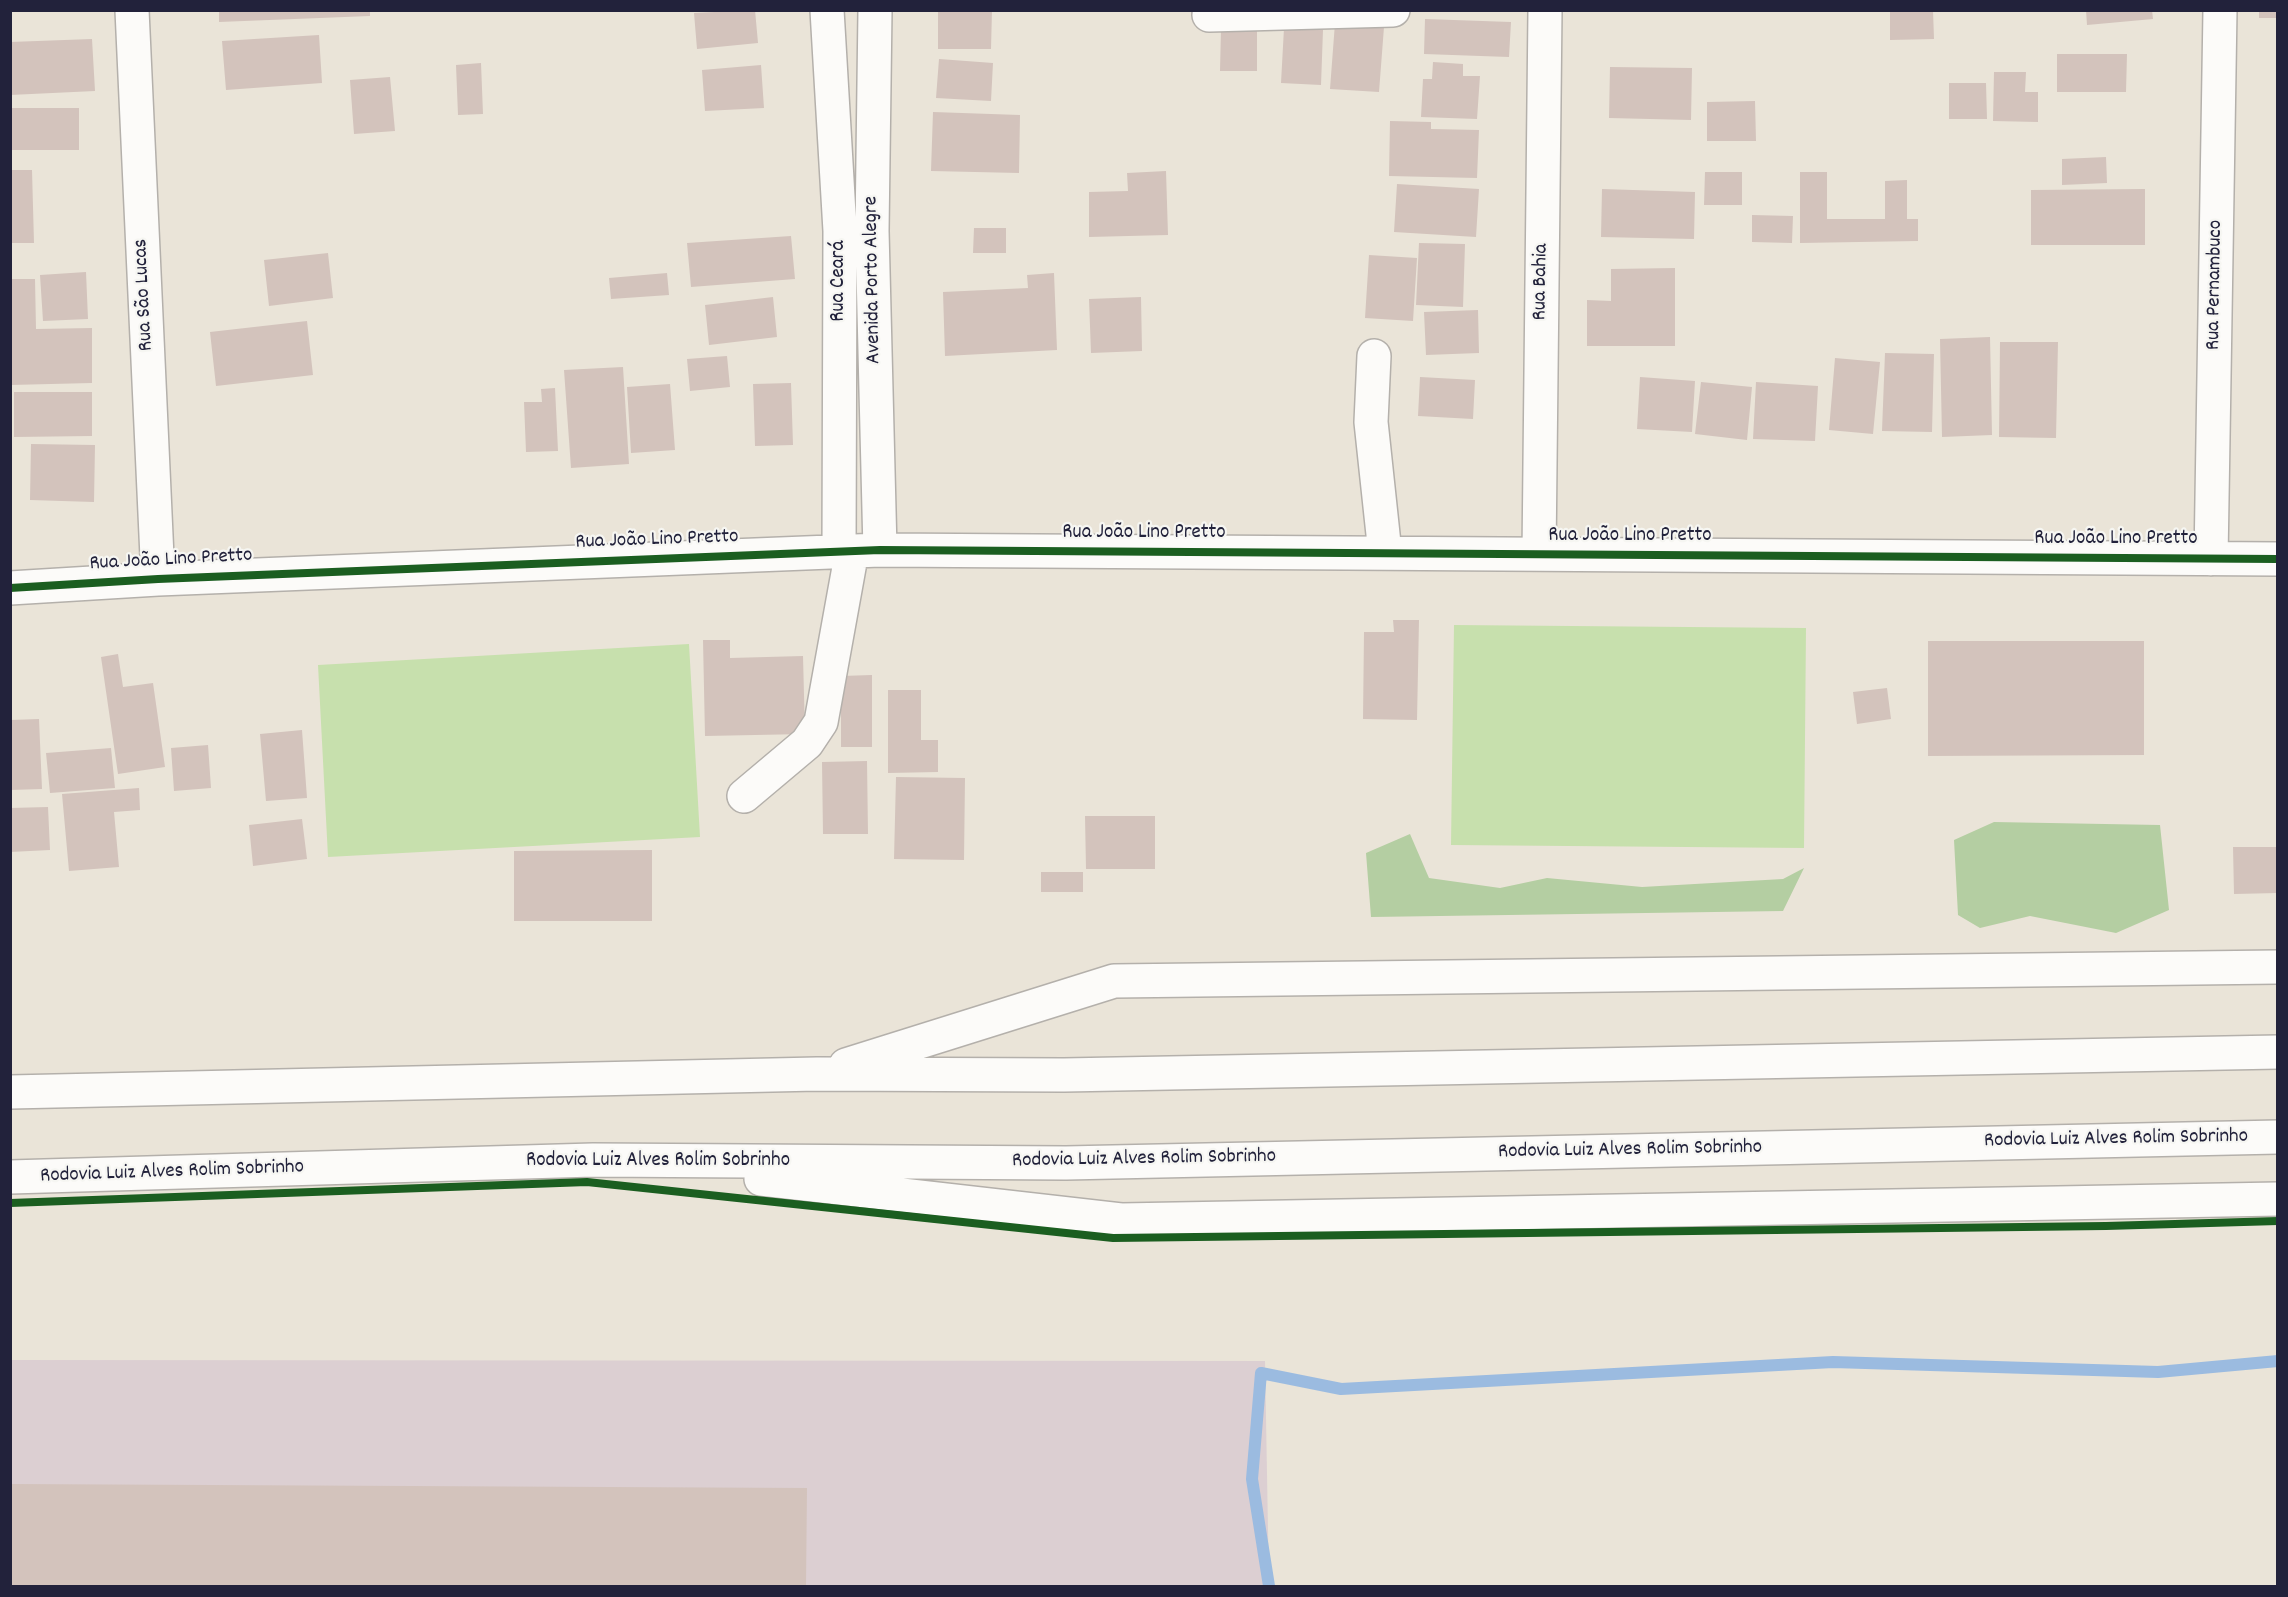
<!DOCTYPE html>
<meta charset="utf-8">
<style>
body{margin:0}
#map{position:relative;width:2288px;height:1597px;overflow:hidden;background:#eae4d8;font-family:Dekko,sans-serif}
canvas{display:block}
.frame{position:absolute;inset:0;border:12px solid #22223b;pointer-events:none}
</style>
<div id="map">
<canvas width="2288" height="1597"></canvas>
<div class="frame"></div>
</div>
<script>
const ctx = document.querySelector('canvas').getContext('2d');
ctx.lineJoin = 'round';
function fill(path, color) { ctx.fillStyle = color; ctx.fill(path, 'evenodd'); }
const poly = rows => new Path2D(rows.map(r => 'M' + r).join(''));
function trace(path, color, width, dash) { ctx.strokeStyle = color; ctx.lineWidth = width; ctx.lineCap = dash ? 'butt' : 'round'; ctx.setLineDash(dash || []); ctx.stroke(path); }
function write(font, color, halo, rows, align = 'center') {
  ctx.font = font + ' Dekko,sans-serif'; ctx.lineWidth = 4.5; ctx.setLineDash([]); ctx.textBaseline = 'middle'; ctx.strokeStyle = halo; ctx.fillStyle = color; for (const [text, x, y, turn = 0] of rows) {
    ctx.save(); ctx.translate(x, y); ctx.rotate((+turn || 0) * Math.PI / 180); ctx.textAlign = isNaN(turn) ? turn : align; if (halo) ctx.strokeText(text, 0, 0); ctx.fillText(text, 0, 0); ctx.restore();
  }
}
fill(poly([
 [11,1360,1265,1361,1269,1586,11,1586]
]), '#dccfd2');
fill(poly([
 [1454,625,1806,628,1804,848,1451,845],
 [689,644,700,837,328,857,318,665]
]), '#c7e0ad');
fill(poly([
 [1994,822,2160,825,2169,910,2116,933,2030,916,1980,928,1958,915,1954,840],
 [1410,834,1429,878,1500,888,1547,878,1642,887,1783,879,1804,868,1783,911,1371,917,1366,853]
]), '#b4cea2');
trace(poly([
 [1269,1586,1252,1479,1261,1373,1341,1389,1833,1362,2158,1372,2278,1361]
]), '#9bbbe0', 12);
fill(poly([
 [219,10,370,10,370,16,219,22],
 [755,10,758,43,697,49,694,13],
 [938,10,992,10,991,49,938,49],
 [1933,10,1934,39,1890,40,1890,11],
 [2086,10,2152,10,2153,19,2087,25],
 [2259,10,2278,10,2278,18,2259,18],
 [1425,19,1511,22,1509,57,1424,54],
 [1335,23,1384,27,1379,92,1330,89],
 [1284,28,1323,30,1321,85,1281,83],
 [1221,29,1257,30,1257,71,1220,71],
 [319,35,322,83,226,90,222,41],
 [92,39,95,91,10,95,10,42],
 [2057,54,2127,54,2126,92,2057,92],
 [939,59,993,63,991,101,936,98],
 [1433,62,1463,64,1463,76,1480,76,1477,119,1421,117,1423,79,1432,79],
 [481,63,483,114,458,115,456,65],
 [761,65,764,108,705,111,702,70],
 [1610,67,1692,68,1691,120,1609,118],
 [1994,72,2026,72,2025,92,2038,92,2038,122,1993,121],
 [390,77,395,131,354,134,350,80],
 [1949,83,1986,83,1987,119,1949,119],
 [1755,101,1756,141,1707,141,1707,102],
 [10,108,79,108,79,150,10,150],
 [933,112,1020,115,1019,173,931,171],
 [1390,121,1431,122,1431,129,1479,130,1477,178,1389,176],
 [2106,157,2107,183,2062,185,2062,159],
 [10,170,32,170,34,243,10,243],
 [1166,171,1168,235,1089,237,1089,192,1128,191,1127,173],
 [1705,172,1742,172,1742,205,1704,205],
 [1800,172,1827,172,1827,219,1885,219,1885,181,1907,180,1907,219,1918,219,1918,241,1800,243],
 [1397,184,1479,189,1476,237,1394,232],
 [1602,189,1695,192,1694,239,1601,237],
 [2145,189,2145,245,2031,245,2031,190],
 [1752,215,1793,216,1792,243,1752,242],
 [974,228,1006,228,1006,253,973,253],
 [791,236,795,279,691,287,687,243],
 [1419,243,1465,244,1463,307,1416,305],
 [328,253,333,298,269,306,264,260],
 [1369,255,1417,258,1413,321,1365,318],
 [1675,268,1675,346,1587,346,1587,300,1611,301,1611,269],
 [86,272,88,319,43,321,40,275],
 [667,273,669,295,611,299,609,278],
 [1054,273,1057,350,945,356,943,292,1028,288,1027,275],
 [10,279,35,279,36,329,92,328,92,383,10,385],
 [773,297,777,337,709,345,705,305],
 [1141,297,1142,351,1091,353,1089,299],
 [1478,310,1479,353,1426,355,1424,312],
 [307,321,313,375,216,386,210,332],
 [1990,337,1992,435,1942,437,1940,339],
 [2000,342,2058,342,2056,438,1999,437],
 [1885,353,1934,354,1932,432,1882,431],
 [727,356,730,387,690,391,687,359],
 [1835,358,1880,362,1873,434,1829,430],
 [623,367,629,464,571,468,564,370],
 [1420,377,1475,380,1473,419,1418,416],
 [1640,377,1695,381,1692,432,1637,429],
 [1701,382,1752,387,1747,440,1695,434],
 [1756,382,1818,386,1815,441,1753,439],
 [791,383,793,445,755,446,753,384],
 [670,384,675,450,631,453,627,387],
 [555,388,558,451,526,452,524,402,542,402,541,389],
 [14,392,92,392,92,436,14,437],
 [31,444,95,445,94,502,30,500],
 [1393,620,1419,620,1417,720,1363,719,1364,632,1394,632],
 [703,640,730,640,730,658,803,656,805,734,705,736],
 [1928,641,2144,641,2144,755,1928,756],
 [118,654,123,687,153,683,165,767,118,774,101,657],
 [872,675,872,747,841,747,841,676],
 [1887,688,1891,719,1857,724,1853,692],
 [888,690,921,690,921,740,938,740,938,772,888,773],
 [39,719,42,789,10,790,10,720],
 [302,730,307,798,266,801,260,734],
 [208,745,211,788,174,791,171,748],
 [111,748,115,788,50,793,46,753],
 [867,761,868,834,823,834,822,762],
 [896,777,965,778,964,860,894,859],
 [139,788,140,810,114,812,119,867,69,871,62,794],
 [48,807,50,850,10,852,10,808],
 [1085,816,1155,816,1155,869,1086,869],
 [302,819,307,859,253,866,249,825],
 [2233,847,2278,847,2278,893,2234,894],
 [652,850,652,921,514,921,514,851],
 [1041,872,1083,872,1083,892,1041,892],
 [10,1484,807,1488,806,1586,10,1586]
]), '#d3c3bc');
const minor = poly([
 [132,10,158,579],
 [827,10,840,231,839,551],
 [875,10,872,231,880,550],
 [1209,15,1393,10],
 [1374,356,1371,422,1385,553],
 [1539,554,1545,10],
 [2211,559,2220,10],
 [10,588,158,579,880,550,2278,559],
 [744,796,807,743,821,722,852,551]
]);
const highway = poly([
 [846,1065,1114,981,2278,967],
 [10,1092,817,1074,1064,1075,2278,1052],
 [10,1177,593,1160,1066,1163,2278,1137],
 [761,1179,1121,1220,2278,1199]
]);
trace(minor, '#b4b0ab', 36);
trace(highway, '#b4b0ab', 36);
trace(minor, '#fcfbf9', 33);
trace(highway, '#fcfbf9', 33);
trace(poly([
 [10,588,158,579,880,550,2278,559],
 [10,1203,587,1182,1113,1238,2106,1226,2278,1221]
]), '#1b5e20', 8);
write('21px', '#22223b', '#f6f6f2', [
 ["Avenida Porto Alegre",874,280,-91],
 ["Rua Ceará",840,281,-90],
 ["Rua Bahia",1542,282,-89],
 ["Rua Pernambuco",2216,285,-89],
 ["Rua São Lucas",145,295,-93],
 ["Rua João Lino Pretto",1144,534],
 ["Rua João Lino Pretto",1630,537],
 ["Rua João Lino Pretto",2116,540],
 ["Rua João Lino Pretto",657,541,-2],
 ["Rua João Lino Pretto",171,561,-3],
 ["Rodovia Luiz Alves Rolim Sobrinho",2116,1140,-1],
 ["Rodovia Luiz Alves Rolim Sobrinho",1630,1151,-1],
 ["Rodovia Luiz Alves Rolim Sobrinho",1144,1160,-1],
 ["Rodovia Luiz Alves Rolim Sobrinho",658,1162],
 ["Rodovia Luiz Alves Rolim Sobrinho",172,1173,-2]
]);
</script>
